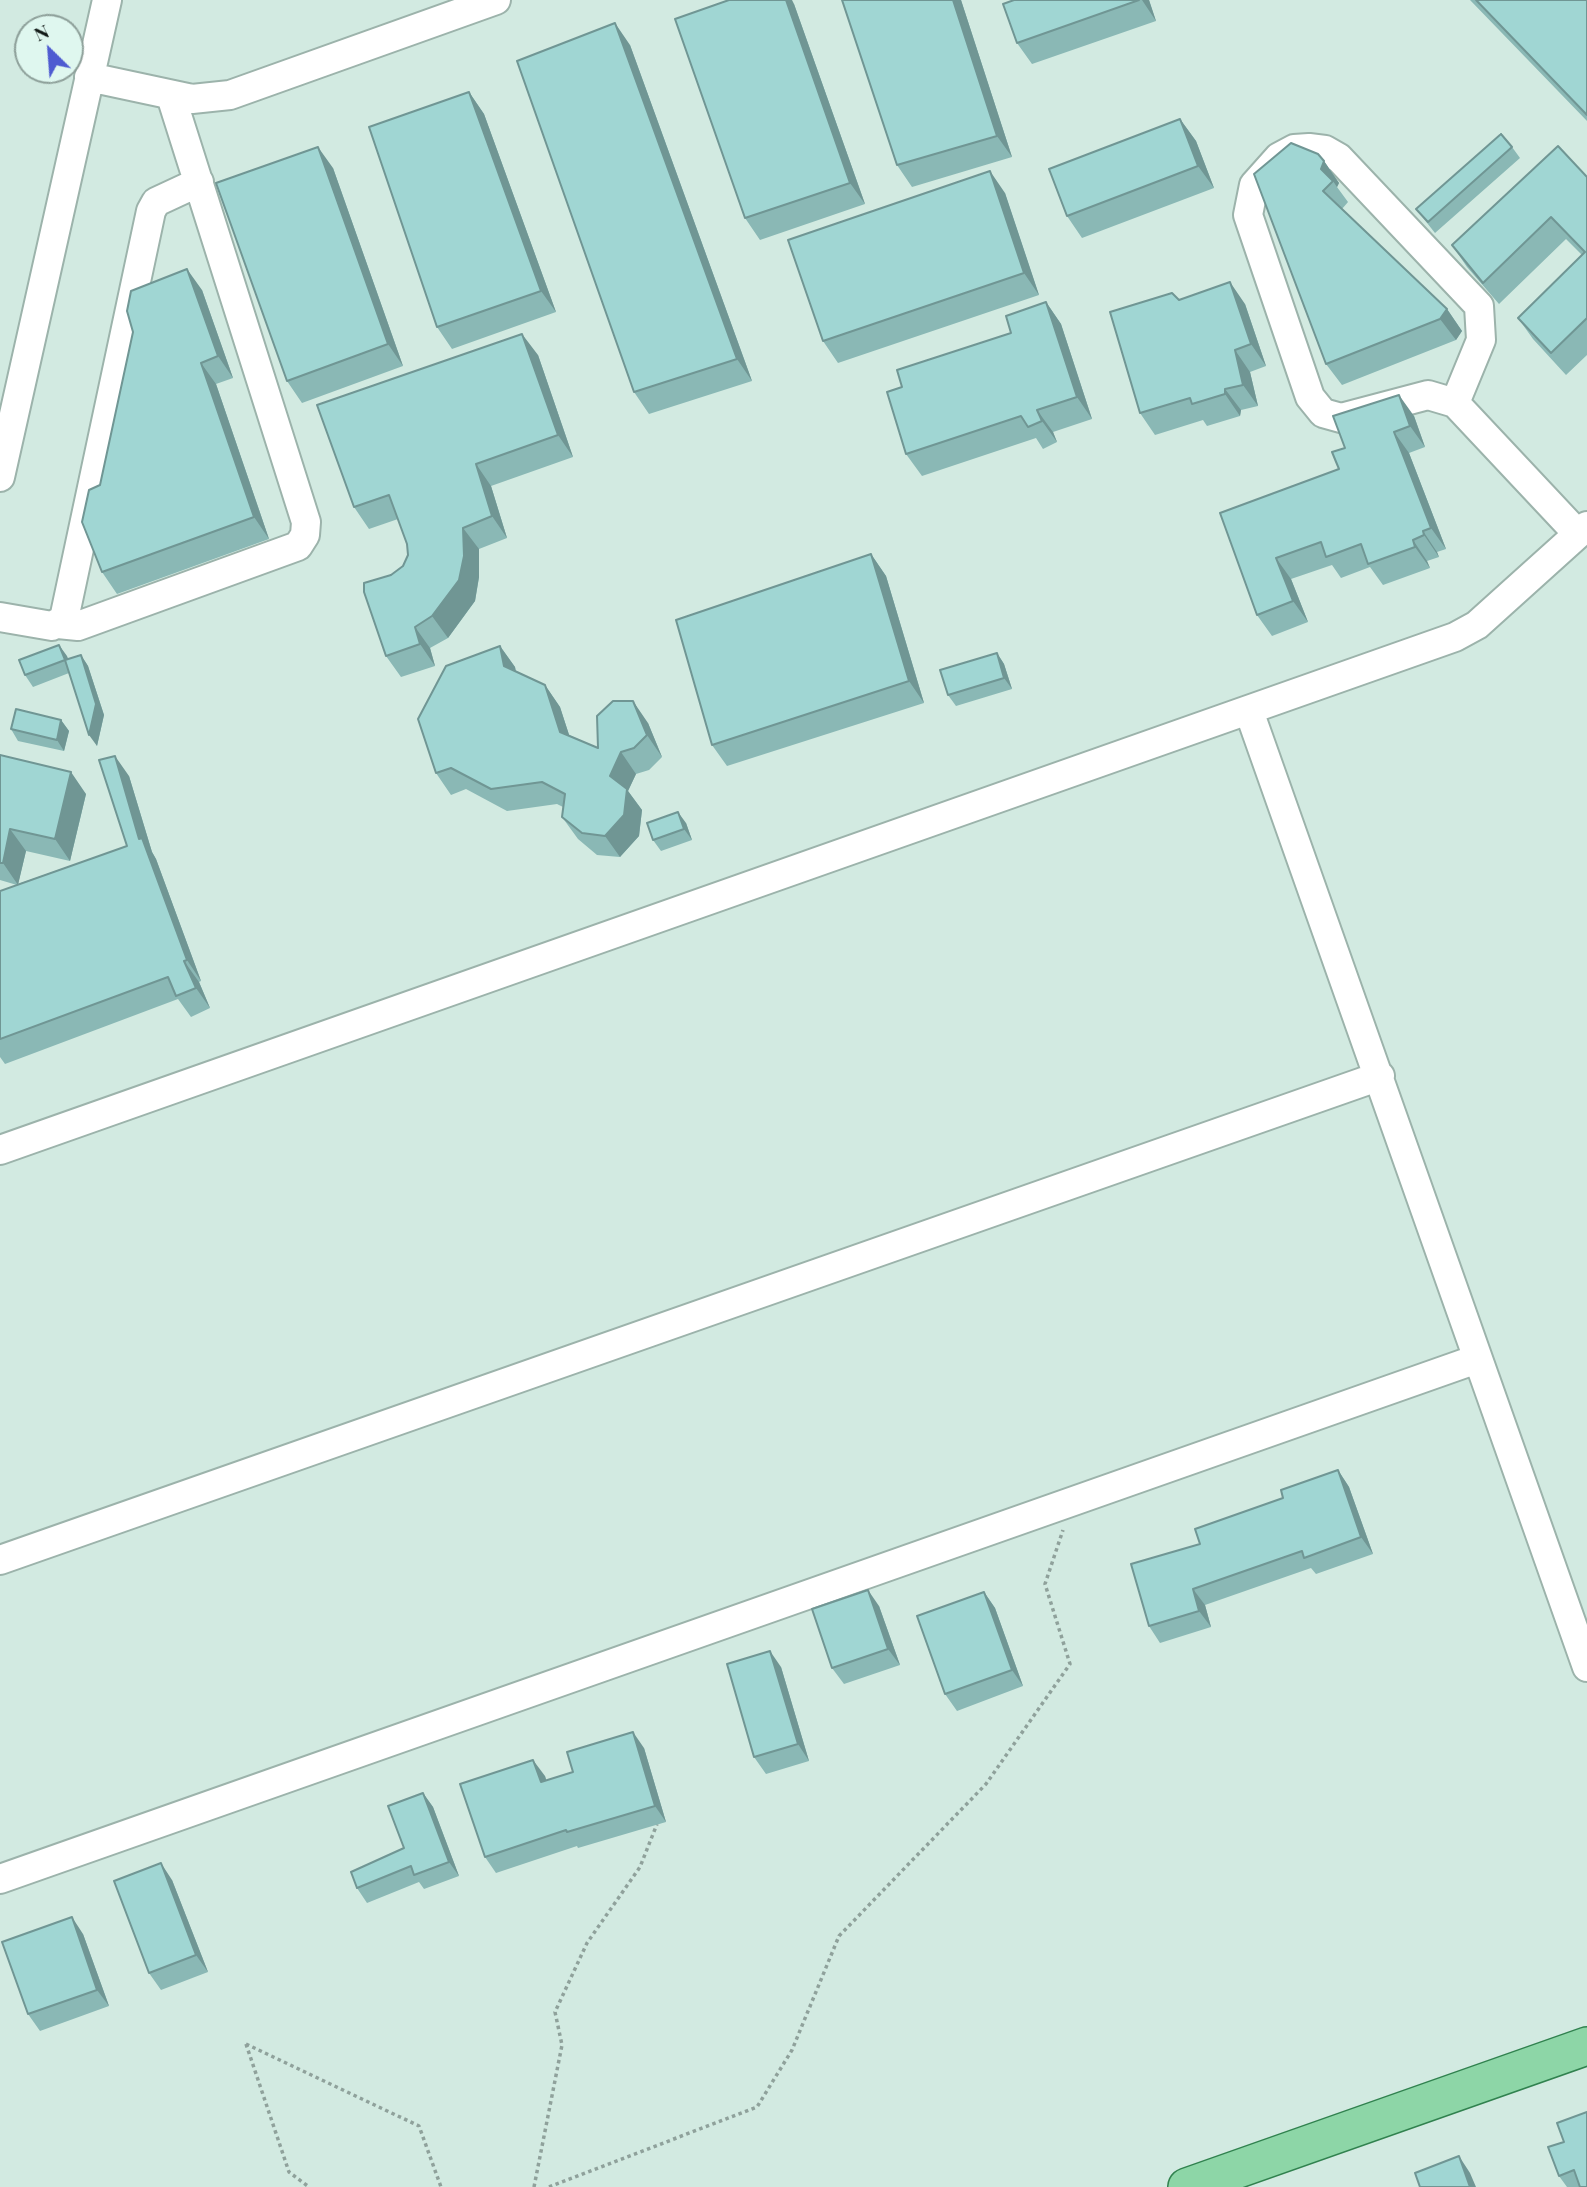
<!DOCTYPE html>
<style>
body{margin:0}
#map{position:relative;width:1587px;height:2187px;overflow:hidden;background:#d2eae1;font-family:"Playfair Display",serif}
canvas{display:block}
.north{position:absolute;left:14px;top:14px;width:70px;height:70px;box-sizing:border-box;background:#dff7ef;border:2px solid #8d9f99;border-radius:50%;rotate:335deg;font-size:19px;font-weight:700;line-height:28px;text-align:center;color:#131b18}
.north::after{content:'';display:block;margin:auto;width:24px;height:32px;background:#4e5bd1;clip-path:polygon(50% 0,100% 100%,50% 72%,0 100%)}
</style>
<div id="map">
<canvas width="1587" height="2187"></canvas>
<div class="north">N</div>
</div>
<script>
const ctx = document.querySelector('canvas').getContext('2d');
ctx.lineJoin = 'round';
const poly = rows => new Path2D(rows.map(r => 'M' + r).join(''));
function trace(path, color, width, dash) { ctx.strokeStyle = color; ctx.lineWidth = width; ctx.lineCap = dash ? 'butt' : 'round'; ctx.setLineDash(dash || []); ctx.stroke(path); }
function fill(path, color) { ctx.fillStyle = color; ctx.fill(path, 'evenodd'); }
const minor = poly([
 [89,77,192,99,230,95,496,0],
 [1455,403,1481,340,1479,306,1339,158,1325,150,1309,148,1294,149,1279,157,1254,185,1248,215,1310,397,1323,413,1341,418,1428,395,1455,403,1578,534],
 [0,477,107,0],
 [0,617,52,626,64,619,151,211,156,202,199,182],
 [58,624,78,626,298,546,305,535,306,522,171,96],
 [1249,711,1587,1667],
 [0,1150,1455,637,1477,625,1587,526],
 [0,1560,1380,1076],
 [0,1879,1477,1359]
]);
const major = poly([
 [1187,2187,1587,2046]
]);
trace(minor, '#9cb3ab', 32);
trace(major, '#31824f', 40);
trace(poly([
 [246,2044,419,2126,441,2187],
 [246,2044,289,2172,309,2187],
 [534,2187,562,2045,555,2012,587,1943,640,1867,657,1824],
 [549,2187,757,2107,792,2050,839,1936,986,1784,1070,1664,1045,1584,1063,1530]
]), '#8fa19b', 3.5, [3.5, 3.5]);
trace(minor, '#fff', 28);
trace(major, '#8dd6a7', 37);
fill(poly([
 [842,0,961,0,1012,157,912,187,897,165],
 [1014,0,1149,0,1156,21,1032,64,1017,43],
 [1470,0,1587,0,1587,121],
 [794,4,865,204,760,240,745,218],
 [630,45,752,381,649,414,634,392],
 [469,92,484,114,556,312,452,349,437,327],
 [1180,119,1196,141,1214,188,1082,238,1067,216],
 [1512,147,1520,158,1435,233,1416,209],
 [1324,161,1339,183,1337,187,1348,202,1342,209,1447,309,1462,331,1456,340,1342,385,1326,364,1254,174],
 [333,168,403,366,302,403,287,381],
 [1587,177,1587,355,1566,375,1533,339,1518,318,1582,255,1566,239,1499,304,1467,267,1452,245],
 [1005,193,1039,295,838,363,823,341],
 [202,290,233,378,216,384,269,539,117,594,102,572,100,485],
 [1179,300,1245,304,1266,366,1250,372,1258,406,1241,410,1240,416,1207,426,1203,420,1155,435,1140,413],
 [1046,302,1061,324,1092,419,1053,432,1057,442,1043,449,1036,438,922,476,906,454,902,387,1011,333],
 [538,355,573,457,491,486,507,538,479,549,479,577,475,601,448,638,430,648,435,666,401,677,386,656,391,575,403,566,408,555,407,544,398,519,369,529,354,507],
 [1414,416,1425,447,1409,453,1446,549,1437,552,1439,557,1427,561,1430,568,1383,585,1370,567,1341,578,1332,565,1291,579,1308,622,1272,636,1257,615,1220,513,1339,469,1345,448],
 [871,554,886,576,924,703,727,766,712,745],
 [59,645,68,659,81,655,88,666,104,715,97,746,69,673,33,687,25,675],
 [500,646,515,667,516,672,545,685,560,707,569,735,598,748,648,723,662,757,649,770,636,774,628,791,642,810,639,836,620,857,597,855,578,839,562,817,563,807,557,804,507,811,466,789,451,795,436,773],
 [997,653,1004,664,1012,689,956,706,948,695],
 [61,720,69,731,64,751,18,741,11,729],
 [0,755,86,794,70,861,26,851,18,884,127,846,129,776,152,852,156,859,201,981,199,982,210,1008,191,1017,178,999,5,1064,0,1057,0,891,17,885,0,880],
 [686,823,692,840,661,851,653,840],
 [1338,1470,1349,1487,1373,1554,1316,1574,1311,1568,1205,1605,1211,1627,1160,1643,1149,1626,1200,1544,1283,1498],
 [984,1592,995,1608,1023,1686,957,1711,945,1694],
 [879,1606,900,1665,844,1684,832,1668],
 [781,1667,809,1761,766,1774,754,1757],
 [644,1748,666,1822,578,1848,577,1846,496,1873,485,1857,545,1776,546,1781],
 [423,1793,433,1807,459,1876,424,1889,419,1882,367,1903,357,1888,404,1848],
 [172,1880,208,1972,161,1990,149,1973],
 [83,1934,109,2006,40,2031,28,2014],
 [1564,2142,1587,2187,1567,2187,1559,2176]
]), '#8ab8b5');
fill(poly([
 [786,0,792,0,794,4,865,204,850,183],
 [953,0,961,0,1012,157,997,136],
 [1142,0,1149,0,1156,21],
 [615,23,630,45,752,381,737,359],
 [469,92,484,114,556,312,541,291],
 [1180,119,1196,141,1214,188,1198,166],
 [318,147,333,168,403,366,388,344],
 [1324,161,1339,183,1337,187,1333,181,1321,169],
 [990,171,1005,193,1039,295,1024,273],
 [187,269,202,290,233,378,218,356],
 [1230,282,1245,304,1266,366,1251,344],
 [1046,302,1061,324,1092,419,1077,397],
 [1447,309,1462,331,1456,340,1440,319],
 [522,334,538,355,573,457,558,435],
 [1235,350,1250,372,1258,406,1243,385],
 [201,363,216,384,269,539,254,517],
 [1225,389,1241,410,1240,416,1225,394],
 [1399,395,1414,416,1425,447,1410,426],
 [1037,410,1053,432,1057,442,1042,421],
 [1394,432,1409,453,1446,549,1431,528],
 [476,464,491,486,507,538,492,516],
 [463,528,479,549,479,577,475,601,448,638,432,616],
 [1423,531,1437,552,1439,557,1424,535],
 [1413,540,1427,561,1430,568,1415,547],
 [871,554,886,576,924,703,909,681],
 [1276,558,1291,579,1308,622,1293,601],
 [415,627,430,648,435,666,420,644],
 [59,645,67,656,73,671,65,660],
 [500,646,515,667,519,688,504,666],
 [997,653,1004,664,1012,689,1004,678],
 [81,655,88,666,104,715,97,746,89,735],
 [545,685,560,707,575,753,560,732],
 [633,701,648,723,662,757,647,735],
 [61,720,69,731,64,751,57,740],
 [621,752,636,774,628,791,642,810,639,836,620,857,605,836,610,776],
 [115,756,129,776,152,852,156,859,201,981,187,960,139,839],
 [71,772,86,794,70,861,55,839],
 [678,812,686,823,692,840,684,829],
 [10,829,26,851,18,885,3,863],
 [184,961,199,982,210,1008,196,988],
 [1338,1470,1349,1487,1373,1554,1361,1537],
 [1193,1589,1205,1605,1211,1627,1199,1611],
 [868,1590,879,1606,900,1665,888,1649],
 [984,1592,995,1608,1023,1686,1012,1670],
 [770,1651,781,1667,809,1761,798,1744],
 [633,1732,644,1748,666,1822,655,1806],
 [533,1760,545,1776,552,1798,541,1782],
 [423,1793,433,1807,459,1876,449,1862],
 [161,1863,172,1880,208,1972,196,1955],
 [72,1917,83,1934,109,2006,97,1990],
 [1459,2156,1470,2173,1476,2187,1470,2187]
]), '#709694');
const building = poly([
 [729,0,786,0,850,183,745,218,675,19,729,0],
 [842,0,953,0,997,136,897,165,842,0],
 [1014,0,1139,0,1017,43,1003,4,1014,0],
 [1476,0,1587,0,1587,115,1476,0],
 [615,23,737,359,634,392,517,61,615,23],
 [469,92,541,291,437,327,369,127,469,92],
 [1180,119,1198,166,1067,216,1049,169,1180,119],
 [1501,134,1512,147,1428,222,1416,209,1501,134],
 [1291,143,1318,154,1324,161,1321,169,1333,181,1323,191,1447,309,1440,319,1326,364,1254,174,1291,143],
 [1558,146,1587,177,1587,318,1551,353,1518,318,1585,252,1551,217,1483,283,1452,245,1558,146],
 [318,147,388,344,287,381,216,183,318,147],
 [990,171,1024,273,823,341,788,240,990,171],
 [187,269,218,356,201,363,254,517,102,572,82,522,89,490,100,485,133,332,127,311,131,291,187,269],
 [1230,282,1251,344,1235,350,1243,385,1225,389,1225,394,1192,404,1190,398,1140,413,1110,312,1172,293,1179,300,1230,282],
 [1046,302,1077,397,1037,410,1042,421,1028,427,1021,416,906,454,887,392,902,387,897,370,1011,333,1006,316,1046,302],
 [522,334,558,435,476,464,492,516,463,528,464,556,459,580,432,616,415,627,420,644,386,656,364,592,364,583,391,575,403,566,408,555,407,544,389,495,354,507,317,405,522,334],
 [1399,395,1410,426,1394,432,1431,528,1423,531,1424,535,1413,540,1415,547,1368,564,1361,544,1326,557,1321,542,1276,558,1293,601,1257,615,1220,513,1339,469,1332,452,1345,448,1333,416,1399,395],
 [871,554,909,681,712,745,676,620,871,554],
 [59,645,65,660,25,675,19,660,59,645],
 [500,646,504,666,545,685,560,732,598,748,597,716,613,701,633,701,647,735,634,748,621,752,610,776,627,789,624,815,605,836,582,833,562,817,565,794,542,782,491,789,451,768,436,773,418,719,446,666,500,646],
 [997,653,1004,678,948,695,940,670,997,653],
 [81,655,96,704,89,735,65,660,81,655],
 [16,709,61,720,57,740,11,729,16,709],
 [0,755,71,772,55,839,10,829,3,863,0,863,0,755],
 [115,756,139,839,142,838,187,960,184,961,196,988,176,996,168,977,0,1039,0,891,127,846,99,760,115,756],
 [678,812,684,829,653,840,647,823,678,812],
 [1338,1470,1361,1537,1304,1558,1302,1551,1193,1589,1199,1611,1149,1626,1131,1564,1200,1544,1195,1529,1283,1498,1281,1490,1338,1470],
 [868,1590,888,1649,832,1668,812,1609,868,1590],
 [984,1592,1012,1670,945,1694,917,1616,984,1592],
 [770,1651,798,1744,754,1757,727,1664,770,1651],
 [633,1732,655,1806,567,1832,566,1830,485,1857,460,1784,533,1760,541,1782,573,1772,567,1752,633,1732],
 [423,1793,449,1862,414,1875,411,1866,357,1888,351,1872,404,1848,388,1806,423,1793],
 [161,1863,196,1955,149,1973,114,1881,161,1863],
 [72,1917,97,1990,28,2014,2,1942,72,1917],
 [1587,2112,1587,2187,1580,2187,1574,2170,1559,2176,1548,2147,1564,2142,1557,2123,1587,2112],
 [1459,2156,1470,2187,1420,2187,1415,2173,1459,2156]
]);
fill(building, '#a0d6d3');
trace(building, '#709694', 2);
</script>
